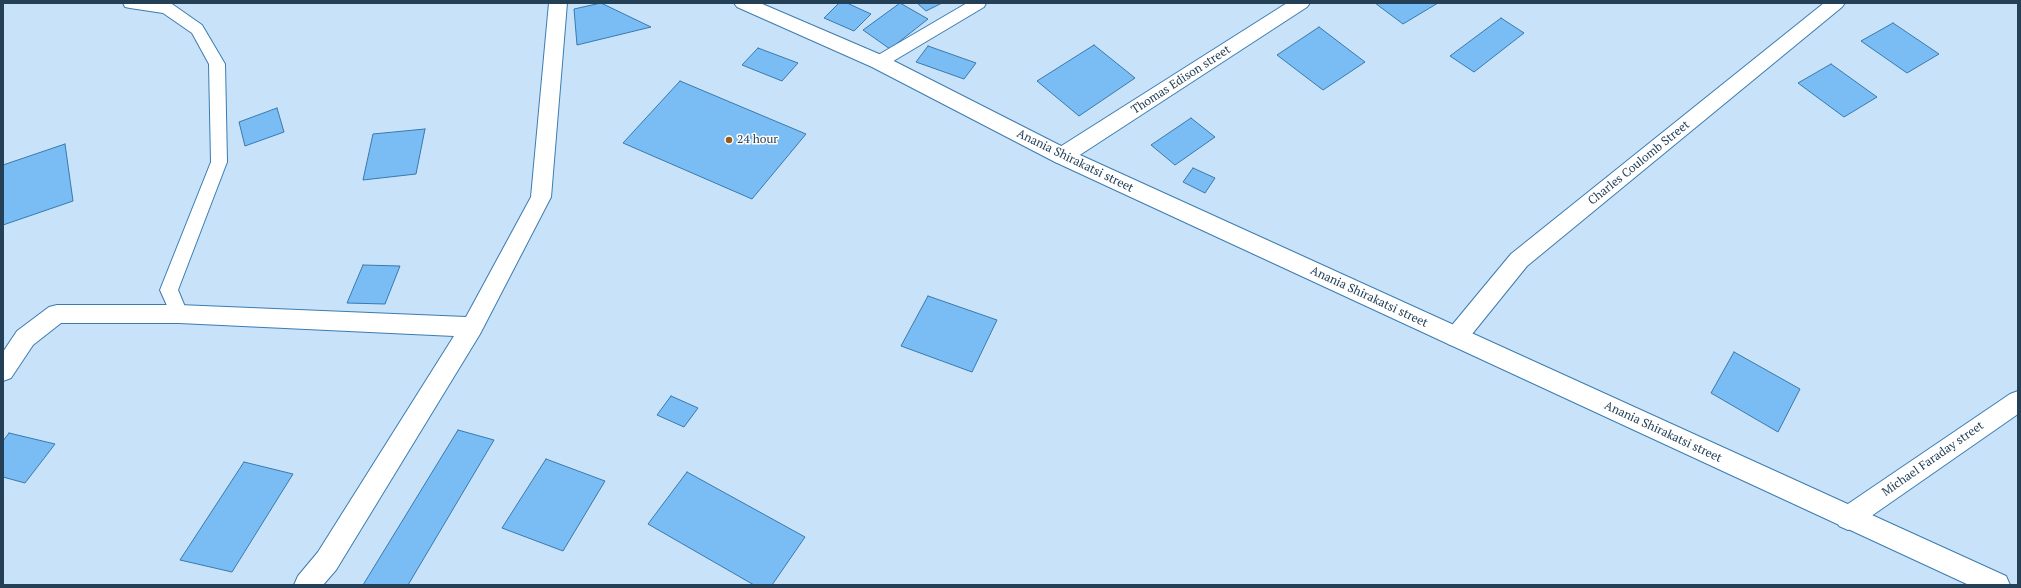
<!DOCTYPE html>
<style>
body{margin:0}
#map{position:relative;width:2021px;height:588px;overflow:hidden;background:#c8e2f9;font-family:"PT Serif",serif}
canvas{display:block}
.frame{position:absolute;inset:0;border:4px solid #244057;pointer-events:none}
</style>
<div id="map">
<canvas width="2021" height="588"></canvas>
<div class="frame"></div>
</div>
<script>
const ctx = document.querySelector('canvas').getContext('2d');
ctx.lineJoin = 'round';
function fill(path, color) { ctx.fillStyle = color; ctx.fill(path, 'evenodd'); }
const poly = rows => new Path2D(rows.map(r => 'M' + r).join(''));
function trace(path, color, width, dash) { ctx.strokeStyle = color; ctx.lineWidth = width; ctx.lineCap = dash ? 'butt' : 'round'; ctx.setLineDash(dash || []); ctx.stroke(path); }
function write(font, color, halo, rows, align = 'center') {
  ctx.font = font + ' "PT Serif",serif'; ctx.lineWidth = 3; ctx.setLineDash([]); ctx.textBaseline = 'middle'; ctx.strokeStyle = halo; ctx.fillStyle = color; for (const [text, x, y, turn = 0] of rows) {
    ctx.save(); ctx.translate(x, y); ctx.rotate((+turn || 0) * Math.PI / 180); ctx.textAlign = isNaN(turn) ? turn : align; if (halo) ctx.strokeText(text, 0, 0); ctx.fillText(text, 0, 0); ctx.restore();
  }
}
const building = poly([
 [601,3,651,27,577,45,574,9,601,3],
 [839,3,847,3,871,14,854,31,824,18,839,3],
 [900,3,928,19,890,49,863,30,900,3],
 [917,3,942,3,926,11,917,3],
 [1375,3,1438,3,1403,24,1375,3],
 [1501,18,1524,33,1474,72,1450,56,1501,18],
 [1893,23,1939,54,1907,73,1861,41,1893,23],
 [1319,27,1365,62,1323,90,1277,55,1319,27],
 [1094,45,1135,78,1079,116,1037,81,1094,45],
 [928,46,976,63,964,79,916,62,928,46],
 [758,48,798,63,782,81,742,65,758,48],
 [1831,64,1877,97,1844,117,1798,83,1831,64],
 [680,81,806,134,752,199,623,143,680,81],
 [277,108,284,132,245,146,239,122,277,108],
 [1191,118,1215,137,1175,165,1151,145,1191,118],
 [425,129,416,174,363,180,373,134,425,129],
 [65,144,73,201,3,225,3,165,65,144],
 [1193,168,1215,178,1205,193,1183,182,1193,168],
 [363,265,400,266,385,304,347,303,363,265],
 [928,296,997,320,972,372,901,346,928,296],
 [1734,352,1800,389,1778,432,1711,393,1734,352],
 [671,396,698,408,684,427,657,415,671,396],
 [458,430,494,440,408,585,363,585,458,430],
 [9,433,55,444,25,483,3,477,3,441,9,433],
 [546,459,605,481,563,551,502,528,546,459],
 [244,462,293,474,232,572,180,560,244,462],
 [687,472,805,537,772,585,754,585,648,524,687,472]
]);
fill(building, '#7abcf4');
trace(building, '#3879ad', 1);
const lane = poly([
 [123,3,172,4,202,25,225,64,227,162,178,290,188,314,185,319,179,322,173,319,160,290,211,162,209,64,192,33,163,13,130,8,125,7,123,3],
 [967,3,986,3,984,7,885,66,879,68,873,66,871,62,873,58,967,3]
]);
const street = poly([
 [549,3,567,3,551,197,480,334,336,570,323,585,294,585,298,576,318,552,454,336,179,323,61,323,33,345,11,378,3,381,3,352,17,331,49,307,57,305,179,305,466,317,531,197,549,3],
 [1287,3,1310,3,1307,7,1069,162,1062,164,1055,162,1052,156,1055,150,1287,3],
 [1824,3,1845,3,1842,7,1527,266,1464,344,1456,347,1448,344,1445,337,1448,330,1511,254,1824,3],
 [2018,391,2018,414,1857,526,1848,530,1839,526,1836,518,1839,510,2010,394,2018,391]
]);
const secondary = poly([
 [734,3,760,3,886,57,1069,150,2006,576,2010,585,1969,585,1055,162,872,67,737,7,734,3]
]);
trace(lane, '#3b7cb0', 2);
trace(street, '#3b7cb0', 2);
trace(secondary, '#3b7cb0', 2);
fill(lane, '#fff');
fill(street, '#fff');
fill(secondary, '#fff');
for (const [x, y, r, color] of [
 [729,140,4,"#945c17"]
]) { const dot = new Path2D(); dot.arc(x, y, r, 0, 2 * Math.PI); ctx.fillStyle = color; ctx.fill(dot); trace(dot, '#fff', 1.5); }
write('12px', '#244057', '#fff', [
 ["Thomas Edison street",1181,80,-33],
 ["Anania Shirakatsi street",1075,161,26],
 ["Charles Coulomb Street",1639,163,-39],
 ["Anania Shirakatsi street",1369,297,25],
 ["Anania Shirakatsi street",1663,432,25],
 ["Michael Faraday street",1933,459,-35]
]);
write('12px', '#244057', '#fff', [
 ["24 hour",737,140]
], 'left');
</script>
